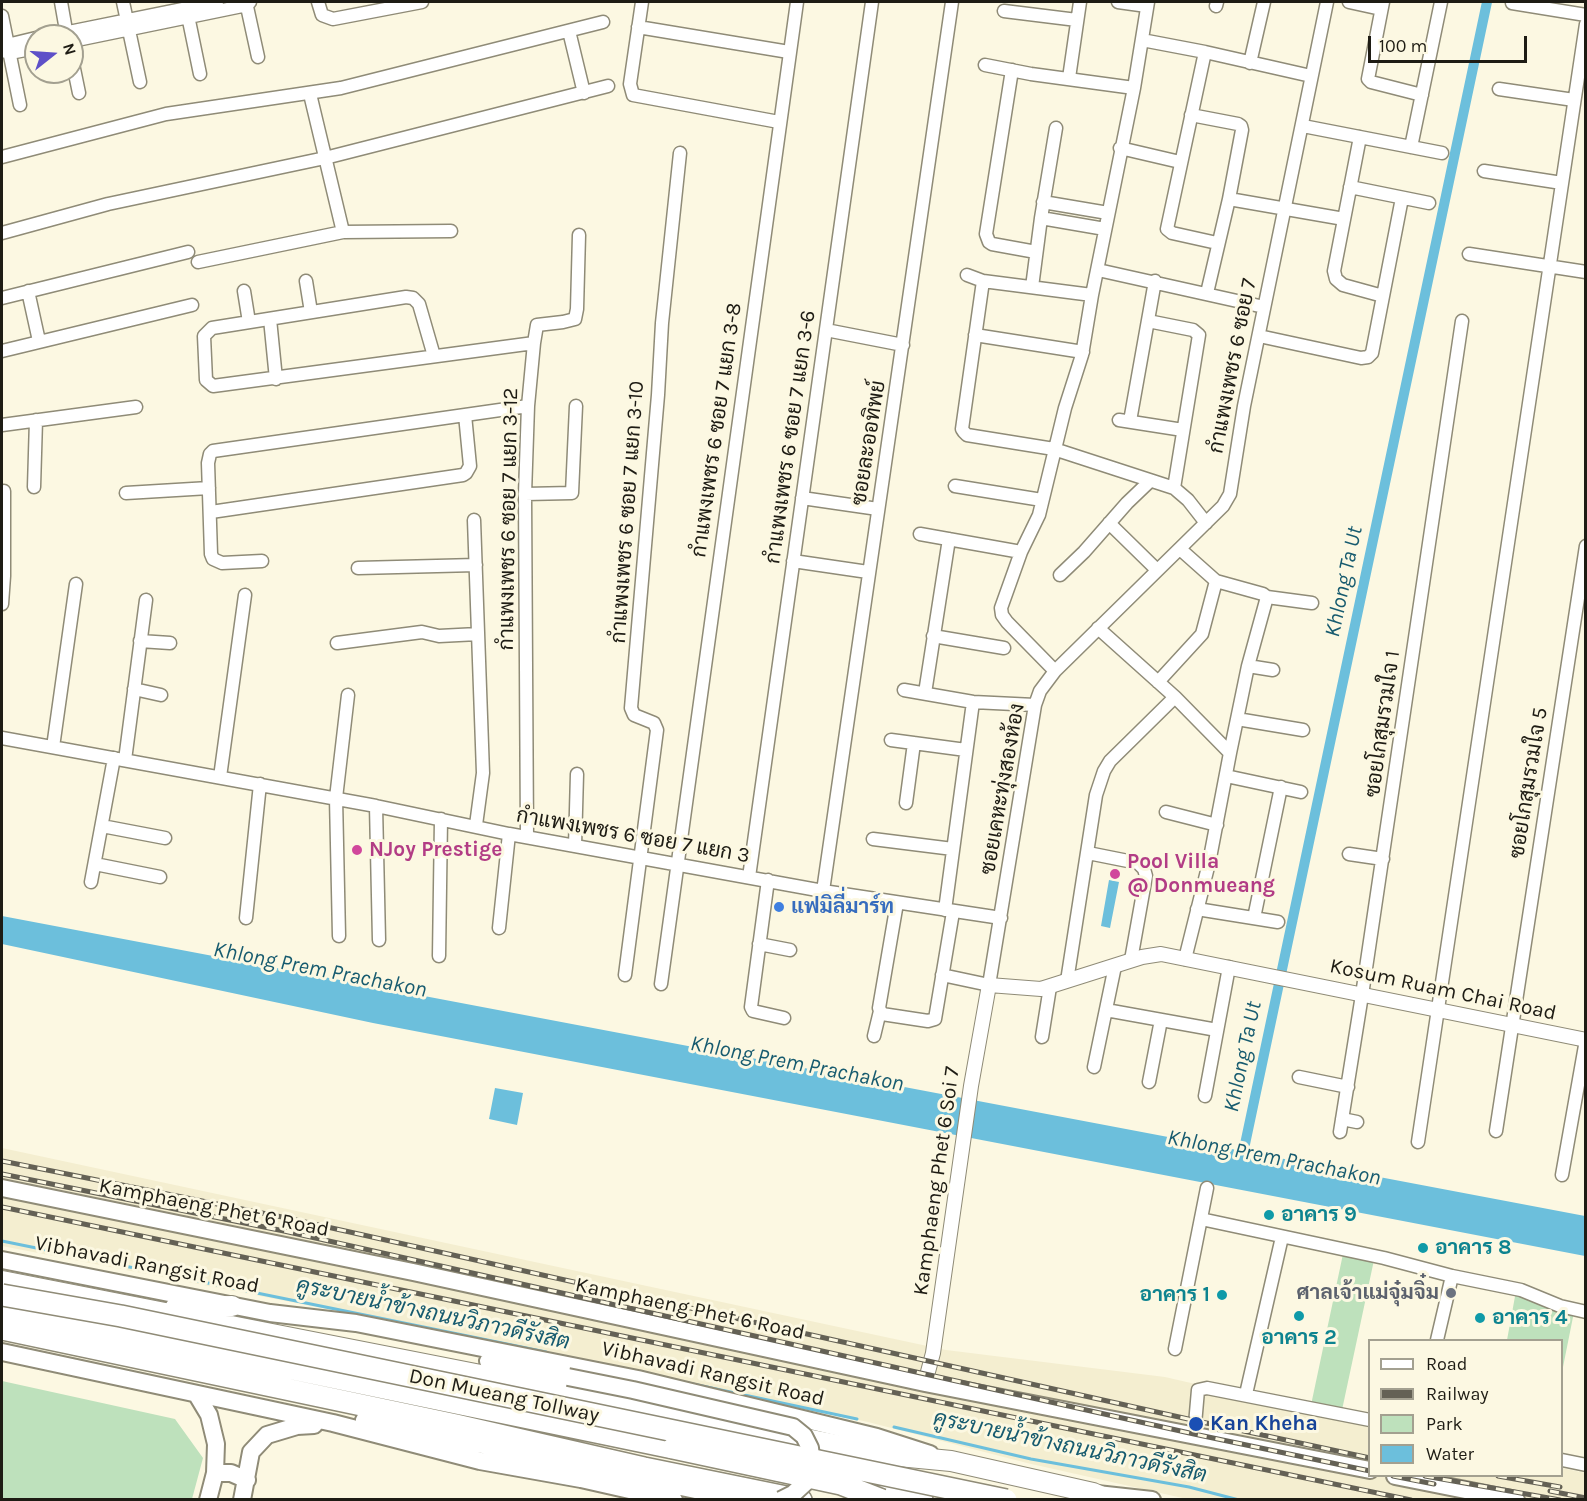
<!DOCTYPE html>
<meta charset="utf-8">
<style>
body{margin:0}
#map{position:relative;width:1587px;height:1501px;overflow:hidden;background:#fcf8e2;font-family:Karla,sans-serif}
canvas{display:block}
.frame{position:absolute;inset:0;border:3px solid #1e1c14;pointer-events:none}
.legend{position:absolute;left:1368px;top:1339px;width:195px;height:138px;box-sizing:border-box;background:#fcf8e2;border:2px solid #a3a090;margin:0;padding:8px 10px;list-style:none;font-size:18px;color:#1e1c14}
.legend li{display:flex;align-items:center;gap:12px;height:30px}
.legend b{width:30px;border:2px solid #a3a090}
.north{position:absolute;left:24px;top:24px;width:60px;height:60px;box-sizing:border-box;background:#fcf8e2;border:2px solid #a3a090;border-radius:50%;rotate:73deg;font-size:16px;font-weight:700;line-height:24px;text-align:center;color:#1e1c14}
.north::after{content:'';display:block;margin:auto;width:21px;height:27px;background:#5e50c8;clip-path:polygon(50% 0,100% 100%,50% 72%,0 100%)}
.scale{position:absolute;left:1368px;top:36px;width:159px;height:27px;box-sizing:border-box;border:3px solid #1e1c14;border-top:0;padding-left:8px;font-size:18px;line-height:21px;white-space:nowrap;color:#1e1c14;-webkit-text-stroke:4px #fcf8e2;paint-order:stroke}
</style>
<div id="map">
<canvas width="1587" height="1501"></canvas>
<div class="frame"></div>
<ul class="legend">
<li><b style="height:8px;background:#fff"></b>Road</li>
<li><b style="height:8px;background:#646155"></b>Railway</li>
<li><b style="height:16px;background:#bee1bc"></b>Park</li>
<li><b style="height:16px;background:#6cbfdc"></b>Water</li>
</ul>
<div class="north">N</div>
<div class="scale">100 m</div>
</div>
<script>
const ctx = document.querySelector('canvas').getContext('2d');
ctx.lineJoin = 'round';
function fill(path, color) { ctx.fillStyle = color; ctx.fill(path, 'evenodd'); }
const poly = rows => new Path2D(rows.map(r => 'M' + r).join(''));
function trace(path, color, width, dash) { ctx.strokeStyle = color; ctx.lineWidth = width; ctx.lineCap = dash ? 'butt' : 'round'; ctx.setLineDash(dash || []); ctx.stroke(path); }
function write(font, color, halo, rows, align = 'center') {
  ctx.font = font + ' Karla,Sarabun,sans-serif'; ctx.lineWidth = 6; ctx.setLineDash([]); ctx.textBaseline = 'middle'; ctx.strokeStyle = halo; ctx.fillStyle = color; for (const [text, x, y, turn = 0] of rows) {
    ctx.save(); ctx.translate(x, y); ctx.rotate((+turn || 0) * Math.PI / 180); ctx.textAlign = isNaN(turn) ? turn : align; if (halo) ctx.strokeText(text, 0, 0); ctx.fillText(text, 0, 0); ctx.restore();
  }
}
fill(poly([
 [2,1148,946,1350,1165,1377,1369,1424,1370,1476,1562,1476,1562,1468,1585,1473,1585,1499,1187,1499,1027,1463,868,1422,487,1340,2,1246]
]), '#f4eed0');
fill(poly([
 [1343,1254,1374,1260,1342,1410,1311,1405],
 [1516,1291,1574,1312,1562,1372,1562,1340,1507,1340],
 [2,1381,175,1419,203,1458,192,1499,2,1499]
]), '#bee1bc');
fill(poly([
 [1109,880,1119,882,1110,928,1101,926],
 [2,916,1585,1216,1585,1256,373,1023,2,944],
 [495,1088,523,1093,517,1125,489,1119]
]), '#6cbfdc');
trace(poly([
 [2,1241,546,1352],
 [688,1383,857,1419],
 [894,1427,1031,1459,1189,1487,1239,1500]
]), '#6cbfdc', 3);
trace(poly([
 [1241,1163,1487,2]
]), '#6cbfdc', 10);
const minor = poly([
 [61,2,67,36],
 [123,2,140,82],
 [246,2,258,57],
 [318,2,322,15,333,19,422,2],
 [642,2,630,84,633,95,779,122],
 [1118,2,1147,6],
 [1349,2,1381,9],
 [1383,2,1368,79,1371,82,1422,95],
 [1512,3,1586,15],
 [1216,6,1217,2],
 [187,11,200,74],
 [1004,11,1077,20],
 [2,16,20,105],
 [638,27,789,52],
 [569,31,584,93],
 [49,36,217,2],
 [1142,40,1205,52,1311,76],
 [72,41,247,5,250,2],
 [3,46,36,38],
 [2,51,10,53,36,48],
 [1205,52,1167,229,1172,233,1217,243],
 [72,59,79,93],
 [1250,63,1264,2],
 [985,65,1031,74,1134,88],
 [1012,70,986,234,989,242,992,244,1036,252],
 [1069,78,1080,2],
 [1499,89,1574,100],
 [310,94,343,232],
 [1191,115,1238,124,1241,126,1242,130,1229,199],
 [1303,126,1442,153],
 [1360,137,1334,271,1336,279,1343,285,1383,296],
 [1411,147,1441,2],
 [1120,148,1180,162],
 [2,157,166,114,341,88,603,22],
 [1484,171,1562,183],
 [1350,187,1429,203],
 [1043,202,1108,213],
 [1041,218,1105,229],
 [2,233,108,204,325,158,608,86],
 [1469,254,1586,272],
 [198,262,343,232,451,231],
 [1098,270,1264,307],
 [967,275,983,281,1092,295],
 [306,281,311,312],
 [983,281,962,429,964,432,967,435,1054,449,1174,488,1188,500,1206,523],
 [1032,287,1041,218,1056,128],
 [28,291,39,341],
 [244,291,249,322],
 [1207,293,1229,199,1344,219],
 [2,298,188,252],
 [270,319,276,379],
 [1148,321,1193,330,1199,335,1174,488],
 [826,330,903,345],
 [975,335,1083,352],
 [1259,336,1361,358,1368,357,1372,353,1402,198],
 [2,351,192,305],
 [434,356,419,304,413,298,406,297,212,328,204,336,206,380,213,386,534,343],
 [1119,420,1183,430],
 [1130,421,1155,281],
 [2,425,136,407],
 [955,486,1042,500],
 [34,487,36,420],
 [126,493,209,488],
 [525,494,572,493,576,406],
 [802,498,878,509],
 [211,512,463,475,466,473,470,466,465,415],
 [474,520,483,773,476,825],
 [1109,523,1157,570],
 [920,534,1021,552],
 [1180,549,1216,581],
 [262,561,222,563,213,559,211,554,208,463,210,454,213,451,528,406],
 [793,561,868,572],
 [358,568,476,565],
 [1060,575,1084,552,1127,503,1150,481],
 [1267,597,1312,603],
 [2,604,4,576,4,491],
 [1098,628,1175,697,1230,753,1209,863,1185,959],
 [933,636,1004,648],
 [140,641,170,643],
 [337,643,422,632,439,636,478,634],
 [1248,666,1273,670],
 [1055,671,1007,622,1002,615,1001,608,1021,552,1039,515,1065,408,1082,355,1092,295,1134,88,1148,2],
 [1158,682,1202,634,1216,581,1263,594,1267,597,1248,666,1230,753],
 [134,689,161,695],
 [904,690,973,702,1035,705],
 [925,693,949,539],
 [1237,719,1303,730],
 [2,738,376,806,509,834,823,891,1001,918],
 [891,740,966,750],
 [53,747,76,584],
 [125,760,146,600],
 [1226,776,1301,792],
 [220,777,245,595],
 [906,803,914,743],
 [376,806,379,940],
 [1166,812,1217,825],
 [102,826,165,838],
 [527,836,525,494,528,406,534,343,537,325,563,322,575,319,577,309,579,235],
 [873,839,953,849],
 [575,846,577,774],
 [1088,853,1138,863,1144,869,1146,876,1131,960],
 [1349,854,1383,859],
 [95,864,160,877],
 [749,877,872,2],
 [768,880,751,1007,753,1011,784,1018],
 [91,882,114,758],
 [823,891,952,2],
 [897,903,879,1008,882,1014,928,1021,935,1019,953,912],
 [1197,909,1278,922],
 [945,910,973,702],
 [246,918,260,784],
 [1254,918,1281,787],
 [499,928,509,834],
 [339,936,336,798,348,695],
 [759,944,790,950],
 [439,956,441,819],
 [625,975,657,730,654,723,634,715,631,708,658,395,662,323,680,153],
 [942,975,989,985,1035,705,1040,691,1055,671,1223,506,1230,494,1244,406,1327,2],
 [1067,981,1096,795,1104,771,1110,761,1175,697],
 [661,984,797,2],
 [1106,1010,1217,1030],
 [874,1036,880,1011],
 [1042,1037,1050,987],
 [1094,1067,1115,966],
 [1299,1077,1348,1087],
 [1149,1082,1161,1020],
 [1205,1096,1229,967],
 [1342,1119,1357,1122],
 [1496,1131,1586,546],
 [1340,1132,1362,995,1462,321],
 [1418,1142,1586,24],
 [1562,1175,1586,1040],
 [1201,1219,1384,1258,1452,1276,1521,1290,1560,1306,1586,1312],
 [1437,1340,1452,1276],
 [1175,1349,1207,1188],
 [1246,1394,1282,1237],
 [1194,1436,1198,1390,1207,1388,1370,1420],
 [1562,1460,1586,1465]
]);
const tertiary = poly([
 [925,1383,933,1353,971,1086,989,985,1041,989,1142,957,1161,954,1586,1040]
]);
const secondary = poly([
 [2,1188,413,1272,925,1383,1370,1470],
 [2,1260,270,1313,356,1323,638,1379,877,1437,930,1454],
 [2,1352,333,1423,480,1461,581,1479,674,1500],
 [488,1361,568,1377],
 [197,1395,209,1415,216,1444,215,1473,208,1500],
 [364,1420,743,1500],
 [215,1473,231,1473,247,1480],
 [1395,1476,1516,1500],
 [1097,1494,1152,1500],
 [242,1500,251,1452,267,1435,297,1426,314,1425]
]);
const trunk = poly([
 [2,1281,888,1455,951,1461,1093,1493,1109,1500],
 [175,1308,232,1306]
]);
const motorway = poly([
 [2,1312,124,1334,673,1448],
 [2,1329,456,1425,644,1468,801,1500],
 [863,1488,922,1500]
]);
trace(minor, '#8f8b77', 15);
trace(tertiary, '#8f8b77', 16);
trace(secondary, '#8f8b77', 20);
trace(trunk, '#8f8b77', 22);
trace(motorway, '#8f8b77', 24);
trace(minor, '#fff', 12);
trace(tertiary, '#fff', 14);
trace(secondary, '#fff', 16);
trace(trunk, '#fff', 20);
trace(motorway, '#fff', 21);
const rail = poly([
 [2,1161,287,1218,1197,1421,1370,1458],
 [2,1174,284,1231,1194,1434,1370,1471],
 [2,1207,1411,1500],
 [1393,1476,1434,1484],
 [1425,1476,1560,1500],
 [1498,1476,1560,1487],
 [1550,1491,1586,1498]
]);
trace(rail, '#646155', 5);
trace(rail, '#fcf8e2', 3, [9]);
const secondaryBridge = poly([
 [568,1377,633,1390,793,1427,804,1436,810,1448,812,1466,806,1482,793,1494,781,1500]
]);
const motorwayBridge = poly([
 [2,1295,121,1316,1006,1500],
 [673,1448,841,1484,882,1500]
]);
trace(secondaryBridge, '#8f8b77', 20, []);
trace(motorwayBridge, '#8f8b77', 24, []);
trace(secondaryBridge, '#fff', 16);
trace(motorwayBridge, '#fff', 21);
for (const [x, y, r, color] of [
 [357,850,6,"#d1479c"],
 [1115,874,6,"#d1479c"],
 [779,907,6,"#3f7fe0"],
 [1269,1215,6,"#0f9aa8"],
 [1423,1248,6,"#0f9aa8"],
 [1451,1293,6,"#6b7280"],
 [1222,1295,6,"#0f9aa8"],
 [1299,1316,6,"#0f9aa8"],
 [1480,1318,6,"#0f9aa8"],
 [1196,1424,8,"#1a4fb4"]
]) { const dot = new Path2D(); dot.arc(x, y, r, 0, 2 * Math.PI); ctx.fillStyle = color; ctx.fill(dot); trace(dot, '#fcf8e2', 2); }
write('21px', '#1e1c14', '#fcf8e2', [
 ["กำแพงเพชร 6 ซอย 7",1233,366,-79],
 ["กำแพงเพชร 6 ซอย 7 แยก 3-8",717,430,-82],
 ["กำแพงเพชร 6 ซอย 7 แยก 3-6",791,437,-82],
 ["ซอยละออทิพย์",869,443,-81],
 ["กำแพงเพชร 6 ซอย 7 แยก 3-10",628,512,-86],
 ["กำแพงเพชร 6 ซอย 7 แยก 3-12",509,519,-89],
 ["ซอยโกสุมรวมใจ 1",1383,724,-82],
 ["ซอยโกสุมรวมใจ 5",1529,783,-81],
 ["ซอยเคหะทุ่งสองห้อง",1003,789,-80],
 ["กำแพงเพชร 6 ซอย 7 แยก 3",633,836,10],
 ["Kosum Ruam Chai Road",1443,990,12],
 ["Kamphaeng Phet 6 Soi 7",937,1181,-82],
 ["Kamphaeng Phet 6 Road",214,1208,11],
 ["Vibhavadi Rangsit Road",147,1265,11],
 ["Kamphaeng Phet 6 Road",690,1309,12],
 ["Vibhavadi Rangsit Road",713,1374,13],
 ["Don Mueang Tollway",504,1396,12]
]);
write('bold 21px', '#b23c85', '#fcf8e2', [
 ["NJoy Prestige",369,850],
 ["Pool Villa",1127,862],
 ["@ Donmueang",1127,886]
], 'left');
write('bold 21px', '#366cbe', '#fcf8e2', [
 ["แฟมิลี่มาร์ท",791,907]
], 'left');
write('bold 21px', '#0d838f', '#fcf8e2', [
 ["อาคาร 9",1281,1215],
 ["อาคาร 8",1435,1248],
 ["อาคาร 1",1210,1295,"right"],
 ["อาคาร 4",1492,1318],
 ["อาคาร 2",1299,1338,"center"]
], 'left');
write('bold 21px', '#5b616d', '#fcf8e2', [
 ["ศาลเจ้าแม่จุ๋มจิ๋ม",1439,1293]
], 'right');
write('bold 21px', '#164399', '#fcf8e2', [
 ["Kan Kheha",1210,1424]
], 'left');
write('italic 22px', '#175b6f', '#fcf8e2', [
 ["Khlong Ta Ut",1344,582,-78],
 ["Khlong Prem Prachakon",320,970,11],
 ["Khlong Ta Ut",1243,1057,-78],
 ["Khlong Prem Prachakon",797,1064,11],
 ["Khlong Prem Prachakon",1274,1158,11],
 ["คูระบายน้ำข้างถนนวิภาวดีรังสิต",433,1314,12],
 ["คูระบายน้ำข้างถนนวิภาวดีรังสิต",1070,1447,12]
]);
</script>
